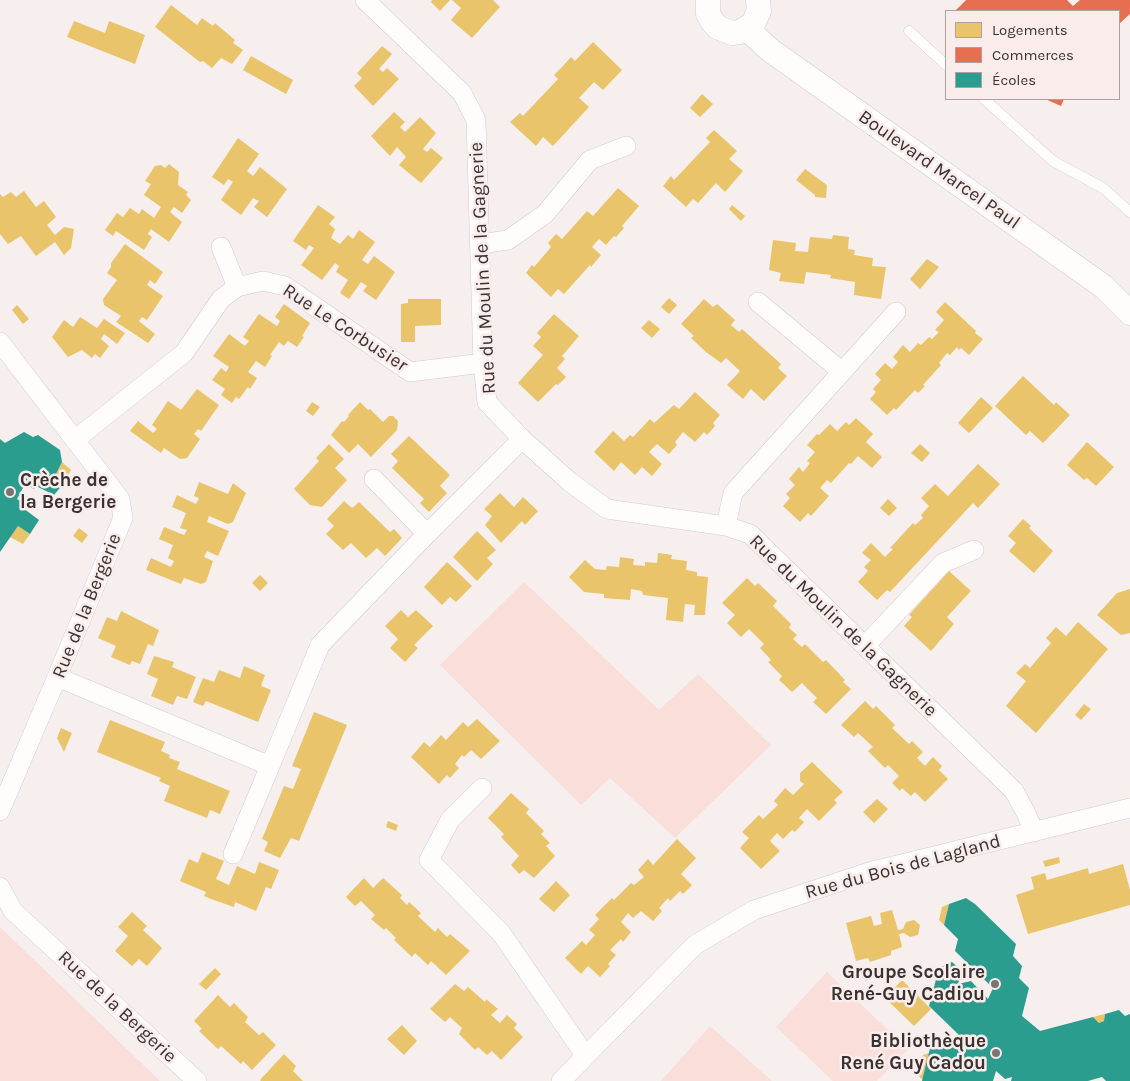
<!DOCTYPE html>
<meta charset="utf-8">
<style>
body{margin:0}
#map{position:relative;width:1130px;height:1081px;overflow:hidden;background:#f6efee;font-family:Karla,sans-serif}
canvas{display:block}
.legend{position:absolute;left:945px;top:10px;width:175px;height:90px;box-sizing:border-box;background:#f9ecea;border:1px solid #aca2a0;margin:0;padding:6px 9px;list-style:none;font-size:15px;color:#383332}
.legend li{display:flex;align-items:center;gap:10px;height:25px}
.legend b{width:25px;border:1px solid #aca2a0}
</style>
<div id="map">
<canvas width="1130" height="1081"></canvas>
<ul class="legend">
<li><b style="height:14px;background:#e9c46a"></b>Logements</li>
<li><b style="height:14px;background:#e76f51"></b>Commerces</li>
<li><b style="height:14px;background:#2a9d8f"></b>Écoles</li>
</ul>
</div>
<script>
const ctx = document.querySelector('canvas').getContext('2d');
ctx.lineJoin = 'round';
function fill(path, color) { ctx.fillStyle = color; ctx.fill(path, 'evenodd'); }
const poly = rows => new Path2D(rows.map(r => 'M' + r).join(''));
function trace(path, color, width, dash) { ctx.strokeStyle = color; ctx.lineWidth = width; ctx.lineCap = dash ? 'butt' : 'round'; ctx.setLineDash(dash || []); ctx.stroke(path); }
function write(font, color, halo, rows, align = 'center') {
  ctx.font = font + ' Karla,sans-serif'; ctx.lineWidth = 5; ctx.setLineDash([]); ctx.textBaseline = 'middle'; ctx.strokeStyle = halo; ctx.fillStyle = color; for (const [text, x, y, turn = 0] of rows) {
    ctx.save(); ctx.translate(x, y); ctx.rotate((+turn || 0) * Math.PI / 180); ctx.textAlign = isNaN(turn) ? turn : align; if (halo) ctx.strokeText(text, 0, 0); ctx.fillText(text, 0, 0); ctx.restore();
  }
}
fill(poly([
 [524,582,659,710,698,674,771,745,675,838,610,778,581,805,440,665],
 [0,927,160,1081,0,1081],
 [827,972,908,1049,877,1081,833,1081,776,1027],
 [710,1026,772,1081,661,1081]
]), '#f9deda');
fill(poly([
 [432,0,450,0,440,11,431,2],
 [452,0,493,0,500,7,472,38,451,20,461,8],
 [171,5,197,25,202,18,213,26,215,23,235,40,233,43,243,50,232,64,221,58,212,68,203,61,200,62,196,59,155,27],
 [74,21,105,33,109,21,145,35,135,64,67,37],
 [593,42,622,70,603,90,594,82,579,98,589,107,553,146,543,137,536,146,510,122,520,113,523,116,558,79,554,75,562,67,571,57,575,61],
 [382,46,392,54,379,69,383,72,387,68,399,79,373,106,354,86,362,78,357,73],
 [251,56,293,80,286,94,243,70],
 [702,94,713,104,700,117,690,108],
 [394,112,405,122,400,127,405,132,420,117,436,133,423,149,427,152,431,148,443,158,421,183,399,165,406,157,397,147,390,156,371,136],
 [714,130,737,151,729,159,743,171,725,192,716,183,698,203,693,199,686,207,663,186,671,176,674,180,710,142,706,138],
 [238,138,259,154,247,171,253,176,260,167,287,189,267,217,254,207,259,201,253,198,241,215,221,200,233,182,228,179,224,185,212,177],
 [169,164,179,172,178,185,188,192,186,195,191,200,182,213,174,207,170,212,182,222,169,242,151,229,148,234,152,237,144,250,116,231,113,236,105,230,117,213,123,217,130,208,139,214,142,209,154,218,161,207,144,195,151,184,145,181,155,166,161,165,165,168],
 [805,169,827,185,826,198,815,197,815,195,796,180],
 [618,188,639,206,622,226,624,228,616,237,614,236,606,245,599,239,592,247,601,255,591,267,590,265,564,294,558,289,551,297,526,273,532,265,534,267,551,247,548,243,556,234,562,239,587,211,593,216],
 [24,191,36,207,44,201,56,217,47,225,55,235,64,227,74,229,71,248,64,255,55,242,36,256,21,236,8,244,0,234,0,194,3,197,11,192,16,197],
 [318,205,335,217,329,224,335,229,331,238,340,244,348,235,353,239,359,230,375,242,362,260,368,264,374,256,395,272,376,300,363,291,367,286,361,282,349,299,340,293,348,280,336,272,339,266,335,263,322,280,301,265,314,248,309,245,306,250,293,241],
 [732,205,745,216,741,221,729,209],
 [833,235,849,237,848,249,855,250,854,255,873,258,872,266,886,267,881,299,854,295,855,282,830,278,831,275,806,272,804,284,779,281,781,273,769,270,773,240,796,243,795,251,808,252,810,237,832,239],
 [125,244,163,272,155,284,150,280,147,285,163,296,147,320,142,317,139,321,155,334,148,343,116,322,121,316,104,305,103,299,117,280,107,273,111,267,111,263],
 [927,259,939,267,920,289,910,279],
 [669,298,677,305,669,314,661,307],
 [408,299,441,299,441,325,415,326,415,342,401,342,401,304,408,303],
 [704,299,713,307,717,304,735,320,731,325,739,332,742,329,781,364,778,368,787,376,764,401,751,389,743,399,727,385,740,371,726,358,721,363,706,352,691,338,694,336,681,324],
 [945,302,976,331,975,333,983,339,969,355,961,348,959,350,957,347,950,355,947,353,939,363,941,365,923,385,925,386,918,393,915,390,896,410,894,408,887,415,870,399,876,392,873,389,881,380,875,374,885,363,892,369,898,362,893,357,903,345,910,352,918,343,921,345,929,337,932,339,939,332,935,330,944,320,936,312],
 [284,304,310,323,302,336,304,337,297,347,288,341,284,346,279,342,270,355,272,356,265,367,256,361,248,372,257,378,250,389,248,387,239,399,236,397,232,403,221,395,225,389,212,380,221,368,226,372,229,367,213,356,229,334,245,346,249,341,243,337,259,314,277,326,280,321,275,317],
 [17,305,29,319,23,324,12,310],
 [554,314,579,336,562,356,565,359,557,368,566,377,558,385,556,384,538,402,518,383,543,355,533,346,541,337,537,333],
 [80,317,97,328,104,319,125,333,117,344,104,334,101,339,109,346,100,358,95,354,92,358,82,350,68,357,52,337,64,320,73,327],
 [649,320,660,329,652,338,641,328],
 [1023,376,1054,405,1056,402,1070,415,1043,443,1030,431,1026,435,995,406],
 [197,389,219,405,201,431,198,429,194,434,200,439,187,458,180,459,164,448,161,453,130,431,138,421,153,433,157,429,152,425,168,401,181,410],
 [695,392,720,415,713,423,715,426,707,435,704,432,695,442,683,432,675,442,677,445,669,454,657,444,649,452,662,464,652,476,642,467,635,475,621,462,614,471,594,452,613,431,624,441,630,435,633,437,650,419,654,423,674,405,679,409],
 [981,397,993,408,969,433,958,423],
 [312,402,320,407,313,416,306,411],
 [360,402,368,410,370,409,383,422,389,416,393,416,398,421,397,430,371,457,358,444,349,453,331,435,342,421,344,422,349,416,348,415],
 [856,418,873,434,866,442,882,457,872,468,858,456,851,464,849,463,831,483,827,480,820,488,829,496,811,516,808,513,800,522,783,506,790,498,786,494,795,485,789,479,799,467,803,472,810,463,807,461,815,452,807,445,817,434,819,435,830,424,837,431,846,422,849,425],
 [409,436,450,475,440,486,447,493,429,512,420,503,424,499,392,468,398,461,391,454],
 [1087,442,1114,467,1096,486,1087,478,1084,480,1067,465],
 [329,444,344,459,335,468,347,480,322,507,310,505,294,489,319,461,316,458],
 [920,444,930,453,922,462,911,453],
 [62,462,71,470,64,483,55,476],
 [978,464,1000,484,978,508,973,503,890,592,887,590,877,600,858,582,868,571,864,567,871,560,862,553,871,543,885,557,893,549,890,548,913,523,915,525,923,518,921,515,929,506,921,498,935,484,948,496],
 [199,482,228,494,233,483,246,493,233,522,228,524,209,516,207,522,229,531,218,556,207,551,204,557,213,561,206,582,201,584,184,578,181,584,146,570,151,558,171,567,174,561,168,558,173,545,159,539,164,527,184,535,187,530,180,528,186,513,172,507,177,495,196,504,199,498,194,496],
 [500,493,514,507,523,497,538,511,525,525,522,521,501,543,485,525,492,516,484,509],
 [888,499,897,508,889,516,880,508],
 [344,501,352,508,359,502,390,532,394,529,402,538,385,556,377,548,366,558,351,543,343,550,326,534,334,526,327,519],
 [1023,519,1031,526,1029,528,1053,551,1034,573,1009,551,1016,543,1008,536],
 [18,526,30,534,23,544,10,537],
 [79,528,88,535,82,543,73,536],
 [477,531,496,550,487,558,493,564,477,581,453,557],
 [658,553,672,555,671,559,687,561,686,570,697,572,697,576,708,577,705,615,694,615,695,605,685,604,683,622,666,620,668,598,643,595,642,591,631,589,630,600,604,598,604,594,584,592,569,577,585,560,595,569,606,570,607,566,619,567,620,557,634,559,633,565,645,566,645,562,657,563],
 [447,562,472,586,456,602,450,597,442,605,424,587],
 [949,571,971,591,947,617,954,624,931,651,904,626,912,617,909,615],
 [260,575,268,583,260,591,252,583],
 [747,578,755,586,758,583,777,601,773,606,791,624,789,628,797,635,793,639,802,647,805,644,823,662,826,660,845,680,843,682,851,689,826,714,813,702,817,698,802,683,792,692,779,680,782,676,768,662,771,660,760,648,764,644,749,629,741,637,727,623,735,615,722,603],
 [1130,589,1130,633,1121,635,1097,615,1117,593],
 [401,610,408,617,416,610,433,626,414,645,418,648,405,662,390,648,398,639,385,626],
 [121,611,159,630,153,646,148,644,140,664,132,661,130,665,111,657,116,646,98,638,107,617,117,621],
 [1078,622,1108,649,1036,733,1006,706,1026,681,1016,673,1025,664,1030,668,1051,643,1046,638,1056,627,1066,636],
 [154,656,174,662,172,667,196,677,187,699,177,696,173,705,151,696,158,679,147,674],
 [244,666,265,675,261,686,271,690,258,722,206,701,203,706,193,702,203,678,214,682,219,670,240,678],
 [865,701,873,709,876,706,895,725,892,728,909,744,912,741,923,752,917,758,925,766,933,757,942,766,939,770,948,779,925,802,915,792,911,796,902,788,900,791,892,783,899,776,888,765,885,768,868,751,873,747,858,733,854,737,841,725],
 [1084,704,1091,709,1081,720,1075,715],
 [314,712,347,725,299,841,291,838,280,858,264,851,268,842,262,839,284,786,293,789,301,769,292,766],
 [477,719,500,741,481,759,471,750,464,757,462,755,455,764,459,768,450,778,447,775,439,784,411,757,424,742,430,747,441,735,446,740,463,722,468,727],
 [110,720,165,742,161,751,170,755,169,758,180,762,177,769,230,791,220,814,210,810,207,818,164,801,170,786,159,781,161,778,97,752],
 [61,728,72,733,64,752,57,738],
 [812,762,843,792,834,800,837,803,819,821,807,809,799,818,804,822,795,832,792,830,783,839,777,833,770,841,780,851,761,869,740,848,749,838,742,832,759,815,763,819,778,805,774,801,785,788,793,795,804,784,800,781,800,773],
 [511,793,529,809,526,813,544,831,541,834,550,843,546,846,555,856,534,878,524,870,519,874,511,865,519,856,501,837,504,834,488,818],
 [877,799,888,809,874,823,863,812],
 [388,821,398,825,396,831,386,827],
 [677,839,696,858,681,874,692,885,683,894,680,891,670,901,668,898,659,908,662,911,653,921,641,911,633,918,628,913,621,922,631,932,623,942,621,939,610,950,616,955,608,964,610,966,600,977,588,966,581,974,565,958,582,941,586,945,595,935,589,930,599,919,595,915,612,898,614,900,631,883,634,885,644,877,638,870,648,859,653,865],
 [202,852,224,861,216,879,229,885,237,866,255,874,259,862,279,870,271,889,266,887,256,911,235,902,234,907,211,899,204,896,206,892,180,881,189,859,198,863],
 [1059,857,1060,863,1045,867,1043,861],
 [1123,864,1130,890,1130,905,1028,934,1016,895,1034,889,1031,877,1045,873,1047,880,1088,868,1089,874],
 [364,878,373,888,383,878,402,895,400,898,407,905,409,902,421,913,418,916,435,932,438,928,447,937,450,934,470,951,446,975,431,961,428,965,415,953,412,957,394,940,396,938,386,928,384,930,371,919,375,915,361,901,355,906,346,897],
 [556,881,570,895,554,912,539,899],
 [949,904,944,925,939,920,942,907],
 [892,910,898,930,903,929,906,922,914,920,920,925,918,935,910,937,904,933,899,934,902,947,891,951,891,955,870,962,868,958,856,961,846,923,871,916,874,926,882,924,880,913],
 [132,912,147,926,143,930,162,948,147,966,139,959,132,966,115,951,128,936,118,927],
 [215,968,221,974,206,990,199,984],
 [902,980,931,1009,914,1026,885,998],
 [455,984,464,991,468,987,485,1002,486,999,498,1009,491,1015,500,1023,507,1015,517,1024,514,1028,523,1037,501,1060,492,1051,487,1055,478,1047,475,1050,459,1034,462,1028,450,1017,445,1022,430,1009],
 [218,995,230,1007,234,1003,248,1017,245,1022,259,1035,263,1032,276,1045,252,1070,243,1061,241,1064,221,1046,218,1049,199,1031,202,1029,194,1021],
 [1105,1014,1104,1021,1099,1023,1093,1017],
 [402,1025,417,1041,404,1055,387,1039],
 [929,1053,923,1080,917,1075,923,1055],
 [284,1054,296,1066,293,1071,303,1081,261,1081,260,1080]
]), '#e9c46a');
fill(poly([
 [966,0,1067,0,1073,6,1080,0,1130,0,1130,14,1119,24,1119,11,955,11],
 [1045,99,1064,99,1061,106]
]), '#e76f51');
fill(poly([
 [24,432,33,437,38,435,60,450,62,462,55,476,64,483,54,495,36,486,34,489,25,484,17,499,25,504,23,508,39,520,30,534,18,526,0,552,0,439,5,443],
 [966,898,975,904,1016,944,1013,956,1022,966,1019,978,1029,988,1022,1016,1040,1031,1093,1017,1099,1023,1104,1021,1105,1014,1119,1010,1125,1016,1130,1014,1130,1081,1106,1081,1102,1077,1088,1081,1011,1081,1012,1077,1005,1079,996,1071,993,1081,922,1081,932,1040,945,1037,954,1045,958,1034,929,1006,939,968,952,962,962,971,958,984,971,981,988,999,993,988,955,951,958,939,944,925,949,904]
]), '#2a9d8f');
const service = poly([
 [909,31,946,65],
 [984,99,1053,161,1103,188,1130,212]
]);
const minor = poly([
 [365,0,462,93,476,120,483,363,487,402,522,439,570,482,607,509,726,526,750,534,1014,791,1026,813,1034,832],
 [480,244,508,240,545,214,590,160,626,146],
 [221,247,237,287],
 [758,302,841,371],
 [0,342,120,499,123,518,57,677,0,811],
 [76,439,184,353,221,299,237,287,263,281,285,286,410,372,483,363],
 [374,479,427,534],
 [726,526,733,493,896,312],
 [865,646,943,563,974,550],
 [57,677,270,766,320,645,427,534,522,439],
 [482,788,450,820,429,860,501,933,585,1055],
 [233,854,270,766],
 [0,887,13,911,197,1081],
 [561,1081,695,945,754,910,869,872,1130,808]
]);
const tertiary = poly([
 [708,0,708,14,712,21,717,27,732,33,740,32,753,24,759,11,758,0],
 [747,29,770,50,1104,287,1130,313]
]);
trace(service, '#d0cbca', 11);
trace(minor, '#d0cbca', 20);
trace(tertiary, '#d0cbca', 25);
trace(service, '#fefdfc', 10);
trace(minor, '#fefdfc', 19);
trace(tertiary, '#fefdfc', 24);
for (const [x, y, r, color] of [
 [10,492,5,"#7a7574"],
 [995,984,5,"#7a7574"],
 [996,1053,5,"#7a7574"]
]) { const dot = new Path2D(); dot.arc(x, y, r, 0, 2 * Math.PI); ctx.fillStyle = color; ctx.fill(dot); trace(dot, '#f9ecea', 2); }
write('19px', '#383332', '#f9ecea', [
 ["Boulevard Marcel Paul",939,170,35],
 ["Rue du Moulin de la Gagnerie",483,268,-93],
 ["Rue Le Corbusier",345,328,33],
 ["Rue de la Bergerie",87,606,-68],
 ["Rue du Moulin de la Gagnerie",843,626,44],
 ["Rue du Bois de Lagland",903,867,-15],
 ["Rue de la Bergerie",117,1007,43]
]);
write('bold 19px', '#383332', '#f9ecea', [
 ["Crèche de",20,481,"left"],
 ["la Bergerie",20,503,"left"],
 ["Groupe Scolaire",985,973],
 ["René-Guy Cadiou",985,995],
 ["Bibliothèque",986,1042],
 ["René Guy Cadou",986,1064]
], 'right');
</script>
